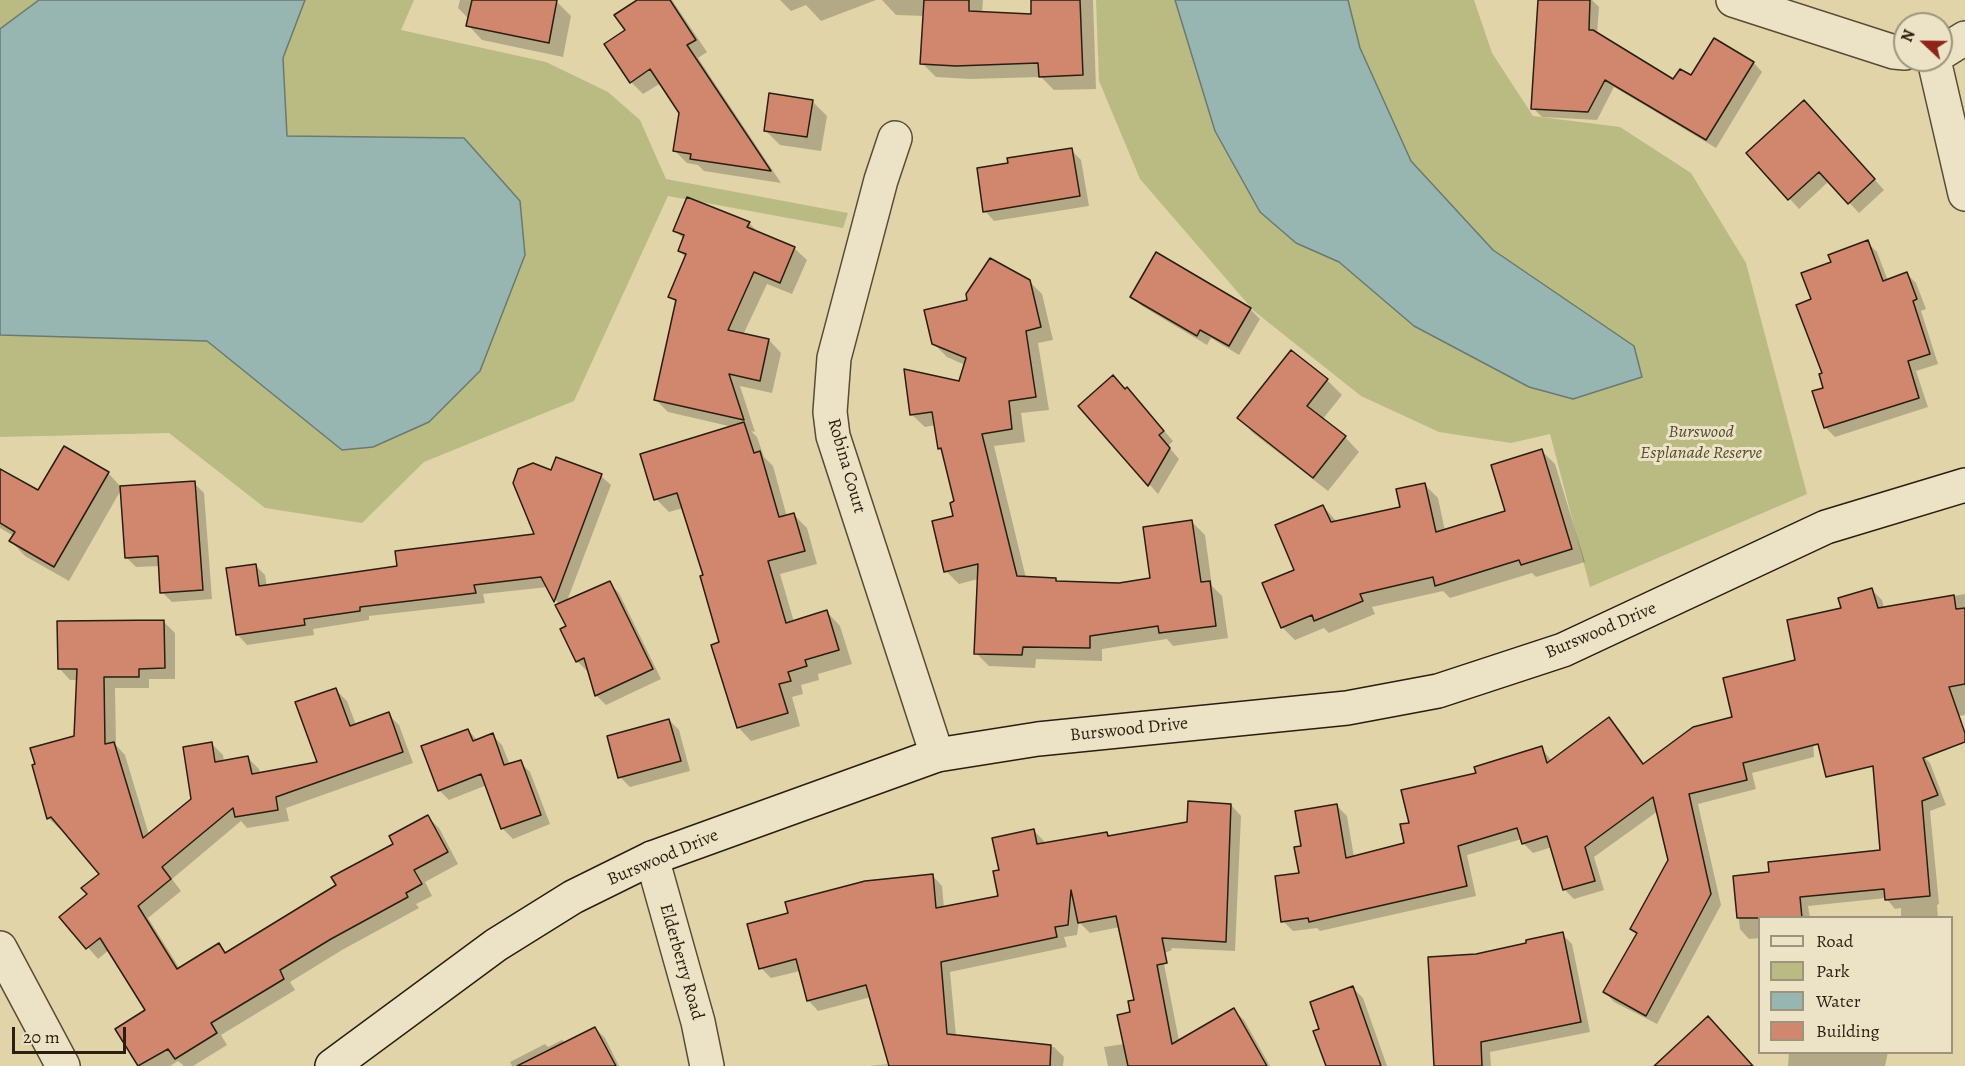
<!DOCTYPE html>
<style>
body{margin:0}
#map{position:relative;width:1965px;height:1066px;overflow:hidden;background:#e1d4a8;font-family:Alegreya,serif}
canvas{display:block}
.legend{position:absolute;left:1758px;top:916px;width:195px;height:138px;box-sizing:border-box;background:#ece3c6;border:2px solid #9e947d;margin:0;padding:8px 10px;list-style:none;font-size:18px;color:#2a1e0f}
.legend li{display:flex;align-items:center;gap:12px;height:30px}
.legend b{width:30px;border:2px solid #9e947d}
.north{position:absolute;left:1893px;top:12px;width:60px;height:60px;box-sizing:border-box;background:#ece3c6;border:2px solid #9e947d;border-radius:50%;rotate:292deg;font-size:16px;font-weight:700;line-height:24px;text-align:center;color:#2a1e0f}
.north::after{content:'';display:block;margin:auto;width:21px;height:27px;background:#8f2418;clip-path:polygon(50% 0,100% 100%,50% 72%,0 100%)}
.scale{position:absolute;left:12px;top:1027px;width:114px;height:27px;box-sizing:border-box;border:3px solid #2a1e0f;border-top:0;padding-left:8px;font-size:18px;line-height:21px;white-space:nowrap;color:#2a1e0f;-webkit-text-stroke:4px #ece3c6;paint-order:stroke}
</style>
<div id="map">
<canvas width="1965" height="1066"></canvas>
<ul class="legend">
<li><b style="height:8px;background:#ece3c6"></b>Road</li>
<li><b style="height:16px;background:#babb83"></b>Park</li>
<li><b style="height:16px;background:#97b6b2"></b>Water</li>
<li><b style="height:16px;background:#d0876e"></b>Building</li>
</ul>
<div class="north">N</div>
<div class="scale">20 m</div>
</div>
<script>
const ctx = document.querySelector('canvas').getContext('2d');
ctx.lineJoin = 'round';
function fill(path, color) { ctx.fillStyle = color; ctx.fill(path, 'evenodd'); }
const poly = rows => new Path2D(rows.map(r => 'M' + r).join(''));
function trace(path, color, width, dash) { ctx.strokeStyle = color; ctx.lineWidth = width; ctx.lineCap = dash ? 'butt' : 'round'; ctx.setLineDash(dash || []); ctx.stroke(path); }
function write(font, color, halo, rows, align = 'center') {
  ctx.font = font + ' Alegreya,serif'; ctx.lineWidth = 6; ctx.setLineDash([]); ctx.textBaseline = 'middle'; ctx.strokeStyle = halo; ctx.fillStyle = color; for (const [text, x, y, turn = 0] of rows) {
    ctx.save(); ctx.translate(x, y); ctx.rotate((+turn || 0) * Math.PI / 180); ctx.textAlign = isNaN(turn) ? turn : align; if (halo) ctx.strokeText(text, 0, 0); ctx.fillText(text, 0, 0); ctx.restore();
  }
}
fill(poly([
 [0,0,414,0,401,30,546,62,608,92,640,120,666,179,848,213,843,228,668,196,574,401,424,462,362,523,265,508,169,433,0,437],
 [1096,0,1474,0,1492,53,1533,116,1620,127,1691,173,1746,263,1807,494,1590,587,1550,434,1511,443,1439,432,1361,396,1254,311,1140,179,1099,81]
]), '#babb83');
const water = poly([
 [39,0,305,0,283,58,287,136,464,138,520,201,525,255,480,371,429,422,373,447,342,450,207,341,0,335,0,29,39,0],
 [1175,0,1348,0,1360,48,1411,161,1493,250,1634,346,1642,377,1573,399,1529,387,1414,326,1339,262,1296,243,1260,212,1215,131,1175,0]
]);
fill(water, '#97b6b2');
trace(water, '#6b7971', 1.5);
fill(poly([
 [460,0,556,1,571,16,563,57,482,40,468,25,469,19,458,8],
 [640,0,672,0,707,52,698,58,781,183,704,171,698,165,687,163,675,151,681,112,661,83,643,94,631,82,627,30],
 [780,0,876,0,821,21,806,5,791,11],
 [882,0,983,0,982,13,1033,16,1032,0,1093,0,1096,89,1054,90,1041,77,971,79,936,77,922,63,925,16,896,15],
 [1540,0,1592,0,1599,7,1597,34,1674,82,1754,63,1762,72,1716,148,1614,87,1597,120,1542,117,1533,108],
 [812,101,827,116,821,151,780,145,765,130],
 [1814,112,1884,190,1859,213,1829,181,1799,209,1748,153],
 [1071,150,1081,160,1089,206,994,221,985,211],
 [749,223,760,234,794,248,807,260,792,294,767,284,743,335,769,340,781,353,772,393,740,386,755,432,751,431,757,437,764,457,773,466,787,517,794,515,807,528,817,564,780,574,794,622,827,612,840,626,852,664,818,674,819,680,801,685,803,694,792,697,800,726,751,741,738,727,705,576,683,508,669,512,656,499,733,427,668,412,656,400,677,303,670,296,686,257,679,251,684,239,675,231],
 [1867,242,1877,252,1888,281,1907,274,1916,283,1926,309,1921,311,1938,364,1916,371,1928,407,1835,437,1825,427,1824,374,1813,300,1833,263],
 [1029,281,1042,294,1053,340,1038,343,1049,410,1021,413,1025,442,994,446,1026,578,1056,579,1059,583,1119,584,1152,579,1192,522,1205,535,1212,586,1222,596,1228,638,1173,646,1167,639,1102,649,1102,661,1036,659,1035,668,989,666,976,653,978,579,959,584,946,571,956,502,944,453,939,448,936,425,925,427,911,414,960,383,965,365,947,357,934,344,968,301],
 [1132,297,1250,309,1260,319,1239,355,1211,338,1207,345,1142,306],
 [1291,352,1327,380,1342,395,1322,420,1345,437,1359,452,1328,491,1253,433,1239,418],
 [1125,390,1136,399,1173,441,1168,446,1179,459,1158,494,1080,407],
 [1542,451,1555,464,1585,562,1536,577,1532,573,1450,598,1443,591,1372,607,1375,614,1329,633,1324,628,1295,640,1282,627,1296,571,1323,506,1337,522,1402,508,1425,485,1438,498,1445,531,1507,512],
 [0,470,39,493,108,473,122,488,194,483,204,493,212,599,172,602,162,592,160,566,136,567,126,557,122,488,69,581,25,556,11,541,14,536,0,528],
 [552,472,601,476,611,485,567,601,609,583,619,593,661,679,606,705,597,696,590,671,587,671,577,661,568,627,559,605,548,587,483,594,485,603,369,616,369,620,313,629,314,635,247,645,238,635,255,565,265,575,267,587,398,567,536,535],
 [1872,590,1882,600,1884,608,1965,594,1965,715,1813,739,1814,757,1752,773,1756,789,1698,804,1721,905,1657,1024,1614,1002,1605,992,1637,934,1632,929,1670,860,1658,811,1594,857,1604,890,1574,899,1564,889,1552,847,1533,853,1523,843,1522,839,1467,855,1476,896,1320,931,1317,928,1293,931,1283,921,1300,874,1302,847,1337,806,1347,816,1354,857,1406,844,1410,824,1477,774,1541,748,1552,761,1609,719,1619,729,1645,765,1734,718,1797,661,1843,609],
 [164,622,175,633,175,679,149,679,149,688,115,688,116,745,125,755,149,835,193,800,212,744,223,755,224,762,248,758,259,769,260,774,319,763,336,690,347,701,356,725,388,714,399,725,413,763,286,808,289,821,247,828,241,821,172,879,181,891,148,918,180,969,219,945,227,953,338,886,395,845,428,817,439,828,458,864,425,882,432,896,416,904,419,908,342,950,290,982,295,990,221,1035,227,1045,193,1066,184,1066,178,1061,170,1066,140,1066,117,1029,147,1011,109,950,98,959,62,917,89,895,101,874,62,828,60,829,48,818,76,737,78,680,70,680,59,668],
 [669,720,679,730,690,771,630,787,620,777],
 [468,730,478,741,492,735,502,745,510,765,520,762,530,772,550,824,513,839,503,829,487,785,449,800,439,790],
 [1920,753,1930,763,1946,805,1930,811,1939,904,1937,905,1938,918,1901,918,1901,908,1895,909,1886,898,1808,906,1810,918,1760,918,1760,938,1749,939,1740,929,1734,877,1770,873,1882,852],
 [1231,805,1241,816,1235,951,1171,948,1172,950,1162,954,1184,1066,1108,1066,1104,1047,1124,1044,1136,1001,1120,927,1090,933,1079,922,1077,935,1064,937,1067,947,950,972,956,1036,1054,1047,1064,1057,1063,1066,869,1066,890,1064,871,997,818,1011,808,1000,800,971,771,978,761,968,932,875,942,886,944,908,1000,897,1001,871,1034,831,1044,841,1045,845,1107,833,1110,837,1188,823],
 [1562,934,1572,944,1590,1032,1490,1052,1491,1066,1436,1066,1476,955,1528,945],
 [1353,988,1363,998,1387,1066,1327,1066,1321,1030],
 [1234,1010,1244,1020,1270,1066,1216,1066],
 [595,1028,605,1038,619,1066,512,1066,510,1062,545,1044,548,1047,562,1040,566,1043],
 [1789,1052,1888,1052,1885,1066,1788,1066]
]), '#0003');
const building = poly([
 [472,0,557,0,549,43,466,26,472,0],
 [637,0,670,0,696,40,687,45,771,171,690,159,691,154,673,151,679,113,650,69,630,83,604,44,625,30,614,15,637,0],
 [924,0,969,0,969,11,1031,14,1031,0,1080,0,1083,75,1039,77,1038,63,956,66,920,64,924,0],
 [1538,0,1590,0,1589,30,1593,30,1673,79,1680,69,1691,75,1714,38,1754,62,1706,140,1605,80,1588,112,1531,109,1538,0],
 [769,93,813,100,807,137,764,131,769,93],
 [1804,100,1875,179,1848,204,1819,172,1788,200,1746,153,1804,100],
 [1072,148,1080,196,983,212,977,168,1008,163,1007,158,1072,148],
 [687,197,750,222,747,227,795,247,780,283,754,272,728,330,769,339,760,381,729,374,744,420,654,400,676,300,668,297,686,254,678,251,684,235,673,231,687,197],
 [1868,240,1883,281,1907,272,1917,299,1913,301,1930,354,1908,361,1919,398,1824,428,1812,391,1823,388,1819,374,1822,373,1796,305,1811,299,1801,273,1831,262,1828,255,1868,240],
 [1156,252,1251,308,1229,346,1200,330,1197,336,1130,297,1156,252],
 [990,258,1030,280,1041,327,1026,331,1036,397,1009,401,1012,429,982,434,1017,576,1056,578,1056,581,1119,583,1150,578,1143,527,1192,520,1201,582,1210,581,1216,626,1159,633,1158,626,1090,636,1090,648,1023,647,1022,655,974,654,978,564,944,572,932,521,953,516,950,503,954,501,941,448,938,449,932,412,910,415,904,369,959,381,966,358,932,344,924,310,967,300,966,294,990,258],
 [1291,350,1328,379,1307,406,1346,436,1313,478,1237,418,1291,350],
 [1113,375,1125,389,1127,387,1164,431,1159,435,1170,448,1148,486,1078,406,1113,375],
 [744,422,754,453,760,451,779,517,794,513,805,551,768,561,786,623,827,610,839,650,805,660,807,666,788,672,791,681,779,684,788,713,737,728,711,645,719,642,700,576,703,575,677,493,654,500,640,454,744,422],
 [64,446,109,472,54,567,9,541,15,532,0,523,0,469,38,490,64,446],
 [1542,449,1572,549,1521,565,1519,560,1435,586,1433,577,1360,594,1363,601,1314,621,1312,615,1281,628,1262,583,1294,570,1275,525,1323,505,1331,522,1400,507,1396,489,1425,483,1436,532,1505,511,1491,465,1542,449],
 [556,457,602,474,554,602,541,577,474,585,476,593,360,607,360,611,304,619,305,625,236,635,226,568,256,564,259,586,397,566,395,551,534,534,513,483,518,469,533,463,551,470,556,457],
 [195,481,203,590,160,593,158,556,125,558,120,486,195,481],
 [610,581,653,669,595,696,584,658,576,662,560,629,566,626,555,605,610,581],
 [1872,588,1878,608,1954,595,1956,609,1965,608,1965,684,1949,687,1965,733,1965,742,1923,758,1938,795,1922,801,1930,896,1885,900,1884,889,1800,897,1802,918,1737,918,1733,876,1769,872,1768,862,1880,850,1873,766,1826,777,1818,744,1743,763,1747,780,1689,794,1711,894,1646,1016,1603,992,1637,933,1630,929,1668,860,1653,797,1585,847,1595,881,1563,890,1547,836,1522,844,1517,828,1458,846,1467,886,1309,922,1308,918,1281,922,1275,876,1299,873,1294,847,1301,846,1295,811,1337,804,1346,858,1404,843,1400,824,1409,823,1401,790,1476,773,1474,767,1542,746,1547,763,1609,717,1643,764,1693,727,1732,717,1723,678,1795,660,1787,620,1841,608,1838,598,1872,588],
 [164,620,165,668,139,669,139,677,104,677,105,744,114,742,143,838,191,799,183,747,212,742,215,762,248,756,252,774,317,762,295,702,336,688,350,726,389,712,403,752,276,797,278,810,235,817,233,808,162,867,171,879,138,906,177,969,219,943,225,953,336,885,331,877,393,844,389,836,428,815,448,852,414,870,422,884,406,893,408,897,331,939,280,970,284,979,211,1023,217,1033,175,1059,168,1049,138,1066,115,1029,145,1010,100,938,86,949,59,917,87,894,81,888,99,874,51,817,47,819,32,765,35,764,30,748,74,736,77,669,58,669,57,621,164,620],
 [669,719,681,761,618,778,607,736,669,719],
 [468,729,473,741,493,733,504,765,521,760,541,815,501,829,481,774,438,791,421,746,468,729],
 [1188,801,1231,804,1226,942,1162,938,1167,963,1157,965,1172,1044,1234,1008,1267,1066,1128,1066,1117,1015,1130,1012,1128,1001,1134,1000,1116,916,1078,923,1071,890,1068,925,1055,927,1057,937,941,962,947,1034,1051,1045,1050,1066,889,1066,866,985,807,1001,796,959,759,969,747,924,788,913,785,902,865,881,933,874,936,908,998,896,993,871,999,870,992,838,1034,829,1037,844,1107,832,1108,836,1187,822,1188,801],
 [1563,932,1581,1022,1481,1042,1482,1066,1434,1066,1428,957,1476,954,1526,943,1526,940,1563,932],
 [1353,986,1381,1066,1326,1066,1313,1031,1319,1029,1310,1002,1353,986],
 [1708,1016,1753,1066,1654,1066,1708,1016],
 [595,1027,616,1066,517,1066,595,1027]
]);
fill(building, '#d0876e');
trace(building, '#2a1e0f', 1.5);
const street = poly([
 [1733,0,1894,52,1905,53],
 [1941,53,1965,38],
 [1934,60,1965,194],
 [895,138,881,180,834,358,830,412,833,436,937,755],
 [652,858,698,1022,707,1066],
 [0,948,63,1066]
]);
const secondary = poly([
 [332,1066,496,945,573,897,652,858,937,755,1038,739,1347,708,1438,691,1563,650,1826,527,1965,485]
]);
trace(street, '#584c35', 36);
trace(secondary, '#2a1e0f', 36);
trace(street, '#ece3c6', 33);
trace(secondary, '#ece3c6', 33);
write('italic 18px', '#554d32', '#ece3c6', [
 ["Burswood",1701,433],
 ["Esplanade Reserve",1701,454]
]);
write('18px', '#2a1e0f', '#ece3c6', [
 ["Robina Court",846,466,74],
 ["Burswood Drive",1601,631,-23],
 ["Burswood Drive",1129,730,-6],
 ["Burswood Drive",663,858,-23],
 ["Elderberry Road",681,962,74]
]);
</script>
